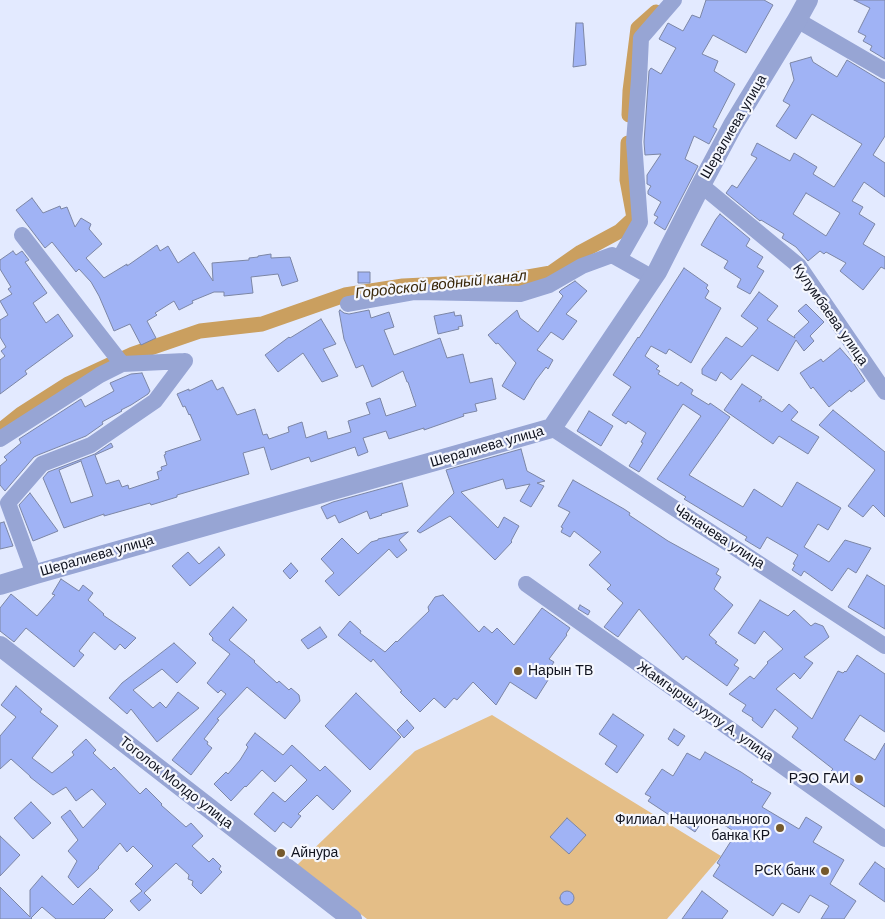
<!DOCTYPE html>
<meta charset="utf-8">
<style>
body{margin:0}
canvas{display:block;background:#e3eaff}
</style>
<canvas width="885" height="919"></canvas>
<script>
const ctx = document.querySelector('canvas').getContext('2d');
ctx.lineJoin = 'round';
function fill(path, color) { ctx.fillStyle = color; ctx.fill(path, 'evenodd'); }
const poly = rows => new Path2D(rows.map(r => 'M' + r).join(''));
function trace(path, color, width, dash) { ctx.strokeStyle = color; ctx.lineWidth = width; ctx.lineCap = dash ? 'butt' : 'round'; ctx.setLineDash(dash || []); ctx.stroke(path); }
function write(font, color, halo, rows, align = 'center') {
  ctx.font = font + ' Arial,sans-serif'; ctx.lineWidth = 4.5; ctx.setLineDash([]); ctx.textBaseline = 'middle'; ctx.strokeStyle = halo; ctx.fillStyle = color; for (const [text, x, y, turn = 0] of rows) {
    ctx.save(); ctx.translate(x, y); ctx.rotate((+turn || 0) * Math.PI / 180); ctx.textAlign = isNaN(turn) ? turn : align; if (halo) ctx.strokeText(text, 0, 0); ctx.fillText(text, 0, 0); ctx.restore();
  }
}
fill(poly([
 [492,715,721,856,667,919,367,919,297,865,415,751]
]), '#e4be87');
trace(poly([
 [629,115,630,91,638,28,656,12],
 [0,431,21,414,68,384,133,354,200,331,262,324,345,295,403,286,505,281,551,273,581,252,620,231,634,218,627,180,628,143]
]), '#ca9f5f', 15);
const building = poly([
 [706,0,764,0,773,5,746,53,713,35,702,54,718,61,714,71,735,84,713,127,717,129,709,144,694,136,685,159,698,166,665,230,654,223,658,217,654,215,661,202,648,194,648,191,651,186,647,184,647,175,661,154,645,155,644,142,649,71,651,68,661,74,676,48,659,39,668,23,683,31,692,15,700,18,706,0],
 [854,0,885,0,885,59,870,50,872,46,863,41,866,36,858,32,870,8,854,0],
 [576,23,583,23,586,65,573,67,576,23],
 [811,57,813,62,837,77,847,60,885,83,885,136,873,155,885,163,885,197,864,182,852,201,863,207,859,214,875,224,863,244,885,257,885,269,881,267,863,290,840,271,846,263,826,252,824,254,820,251,808,261,796,247,782,238,784,234,761,220,760,221,726,193,732,185,737,188,757,158,751,155,757,143,790,161,794,153,817,167,813,174,834,187,862,144,812,114,796,139,776,126,790,105,783,101,794,80,790,63,811,57],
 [806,193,840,213,826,236,793,214,806,193],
 [32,198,43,213,60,206,61,209,67,207,75,227,81,218,91,224,89,229,102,244,86,258,104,278,127,264,127,266,157,245,160,251,168,246,178,263,194,252,213,281,212,263,249,260,249,258,258,257,258,256,271,254,271,258,290,257,298,281,282,286,278,274,251,277,253,293,224,296,224,292,214,292,192,301,193,303,179,310,174,301,155,313,157,315,147,321,156,338,141,345,130,324,114,331,99,296,91,282,79,269,76,272,52,242,45,248,16,210,32,198],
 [720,214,750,239,746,246,763,257,757,267,764,271,750,294,737,287,741,279,724,268,728,261,701,245,716,219,720,214],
 [13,251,16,255,22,251,29,260,25,262,47,293,33,303,46,323,58,314,73,336,25,371,27,374,0,394,0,360,5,356,1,351,6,347,0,337,0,320,8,315,0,301,12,294,8,289,11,287,0,269,0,260,13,251],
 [684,268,708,285,706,288,709,291,705,298,721,308,691,363,669,349,666,354,651,346,645,356,659,366,656,369,660,371,658,374,678,386,681,382,693,390,691,394,709,405,710,403,730,417,689,475,743,507,754,489,782,507,797,482,841,508,828,530,818,524,804,547,829,562,845,540,871,548,856,573,848,568,832,591,804,571,801,576,792,570,795,565,793,564,798,555,767,537,760,549,745,540,747,537,684,499,686,497,657,479,701,416,683,404,639,472,629,466,643,443,641,442,646,433,628,421,626,424,612,415,631,387,613,375,638,337,639,338,684,268],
 [358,272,370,272,370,283,358,283,358,272],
 [575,281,587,291,566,314,577,321,563,340,551,332,537,350,553,360,548,369,546,367,536,380,524,400,502,386,516,363,498,343,496,344,488,335,517,310,520,318,538,332,563,296,559,292,561,290,575,281],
 [759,292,778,306,767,320,795,338,794,336,809,322,798,311,806,304,824,322,810,336,814,341,804,351,796,340,778,371,752,355,731,380,721,372,716,381,702,374,702,369,726,337,742,347,758,328,741,316,759,292],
 [340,310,344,313,349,314,369,310,371,318,389,312,394,327,384,330,394,355,440,338,447,358,463,354,470,383,492,378,496,399,475,404,477,411,463,414,464,416,424,430,424,428,389,439,386,431,363,438,368,452,358,456,355,447,311,462,309,457,271,470,264,447,243,453,249,474,177,495,177,497,151,505,150,503,104,516,104,514,64,528,43,478,48,472,95,454,111,443,113,447,95,455,106,484,119,480,122,487,128,485,129,489,159,479,157,472,162,470,161,467,167,465,164,455,166,454,165,452,201,440,190,414,189,415,185,406,183,407,177,394,189,389,189,391,212,380,217,390,223,387,237,415,255,409,263,435,267,434,269,439,289,432,288,427,302,422,306,438,326,431,328,439,351,432,348,421,370,414,366,403,380,398,386,416,416,406,408,382,407,382,403,371,372,387,363,365,356,368,344,339,339,311,340,310],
 [81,461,93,496,71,503,59,470,81,461],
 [454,312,455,316,461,315,463,326,458,327,459,329,438,334,434,316,454,312],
 [321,319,336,344,323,349,338,376,322,382,303,353,278,372,265,355,289,337,290,338,321,319],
 [840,348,854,364,865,381,851,392,850,390,829,407,813,387,811,389,800,373,821,359,823,362,840,348],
 [142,373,150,391,148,394,131,405,121,410,122,411,102,422,103,424,86,436,38,455,34,457,5,491,0,485,0,466,7,460,4,457,21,443,19,439,81,399,85,407,114,391,110,383,131,374,142,373],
 [742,384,762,397,759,402,763,399,782,412,789,404,798,412,791,420,819,437,808,454,779,436,773,444,724,410,742,384],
 [833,410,885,452,885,517,873,505,863,517,848,506,875,470,819,425,833,410],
 [589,411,613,426,601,446,577,431,589,411],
 [521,449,527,471,545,481,537,483,544,486,531,507,520,501,530,484,506,489,503,479,461,492,498,528,504,517,519,526,511,541,512,542,495,560,450,516,420,533,417,531,454,493,446,470,521,449],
 [573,480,624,509,630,513,629,515,668,541,719,569,716,574,721,577,714,589,733,605,709,635,717,642,715,643,738,660,734,665,739,668,727,686,686,656,683,660,639,609,618,637,604,627,623,603,607,589,611,585,589,565,601,552,574,531,570,537,561,532,563,528,561,527,570,512,558,506,573,480],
 [402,483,408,506,381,514,382,515,370,519,367,511,339,523,335,515,327,519,321,507,333,502,402,483],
 [30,493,58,531,33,541,19,505,30,493],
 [4,522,13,546,0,549,0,523,4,522],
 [408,532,399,540,407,550,397,558,389,549,339,596,325,581,334,573,321,559,342,538,358,554,371,542,378,540,378,539,408,532],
 [219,547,225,555,190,586,172,566,188,552,199,564,219,547],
 [291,563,298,571,290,579,283,571,291,563],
 [867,575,885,586,885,629,848,607,867,575],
 [61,579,79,591,83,585,93,593,88,600,104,614,103,615,136,638,125,649,120,644,115,650,94,632,79,651,84,655,74,667,26,628,14,642,0,631,0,608,11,594,37,616,55,595,52,594,61,579],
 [443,595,479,632,484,626,492,633,497,628,514,645,542,608,570,628,566,634,567,635,549,659,554,662,546,674,550,677,536,699,510,682,496,705,473,682,457,700,454,698,445,708,434,698,420,712,400,692,402,691,373,659,371,662,338,635,350,621,361,631,360,633,385,652,396,641,397,642,429,611,428,607,435,597,443,595],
 [760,600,788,616,794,610,811,626,815,623,823,626,829,637,804,657,813,663,800,679,794,673,776,689,812,719,838,671,843,673,845,671,846,672,857,655,885,674,885,732,860,715,844,740,875,760,885,743,885,807,831,771,833,769,792,737,798,728,775,709,762,728,752,720,753,718,742,711,746,705,729,694,750,676,754,679,768,663,767,662,783,649,764,631,755,644,738,633,760,600],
 [580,605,590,611,588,615,578,609,580,605],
 [233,607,247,620,229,640,255,661,254,662,277,683,279,681,289,690,291,688,299,695,300,701,285,719,247,687,217,719,219,720,204,739,208,742,207,744,212,748,191,775,172,760,226,694,221,690,218,693,207,683,230,654,212,640,213,638,209,634,233,607],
 [320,627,327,637,308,649,301,640,320,627],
 [174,643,196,663,177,683,162,669,133,690,153,708,160,702,166,708,178,692,199,708,157,742,131,709,127,714,109,698,122,683,174,643],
 [16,686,42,709,40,712,58,726,32,758,52,773,74,755,72,752,86,739,96,750,93,753,111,770,114,767,140,794,146,788,162,804,161,805,186,827,191,823,203,836,192,846,209,862,213,858,221,866,219,869,222,872,201,894,192,885,193,881,188,879,189,875,176,863,144,893,151,900,139,911,130,901,142,891,135,884,153,866,133,846,127,852,120,843,98,867,99,868,78,888,68,877,77,861,68,851,78,840,61,817,70,810,83,828,106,804,92,789,76,801,66,787,53,795,30,777,30,776,11,759,0,769,0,736,16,717,1,705,16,686],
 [356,693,401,737,370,770,325,726,356,693],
 [613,714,644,735,617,773,605,764,617,746,599,734,613,714],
 [407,720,414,728,404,738,397,730,407,720],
 [674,729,685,736,678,746,668,739,674,729],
 [255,733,283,755,292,745,320,771,325,766,351,791,333,810,317,795,298,814,301,816,291,828,283,822,275,832,254,814,273,792,285,802,307,780,291,765,275,782,262,770,246,787,245,786,231,801,214,784,226,772,228,774,240,760,248,747,246,745,255,733],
 [705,752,741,772,753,780,751,782,771,793,762,807,799,829,806,817,822,827,813,842,844,860,830,884,856,901,844,919,821,919,829,906,810,895,799,913,782,903,773,916,713,876,720,865,717,863,731,841,727,838,732,830,707,814,695,832,648,801,651,797,645,794,662,769,673,776,687,753,700,760,705,752],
 [31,802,51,823,33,839,14,818,31,802],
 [567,818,586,835,569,854,550,837,567,818],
 [0,836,20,855,0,876,0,836],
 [875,862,885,869,885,902,859,884,875,862],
 [42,876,73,905,90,888,113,910,104,919,56,919,42,907,31,918,32,919,0,919,0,887,30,917,30,890,42,876],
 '560 898a7 7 0 1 1 14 0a7 7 0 1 1-14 0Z',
 [702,891,728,911,722,919,682,919,702,891]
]);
fill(building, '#a0b3f5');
trace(building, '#7c86a5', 1);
trace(poly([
 [797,20,885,71],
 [701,185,799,266,885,392],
 [22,235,122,364],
 [619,259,640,222,634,142,639,79,641,38,674,0],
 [348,304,415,292,520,294,549,285,582,266,612,255,653,278],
 [552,428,885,646],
 [0,439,100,375,122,364,185,361],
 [34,574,8,503,42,464,91,445,155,401,185,361],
 [526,584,885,839]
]), '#97a5d4', 16);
trace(poly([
 [0,585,36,574,552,428,657,272,701,185,733,125,797,20,808,0],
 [0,646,352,919]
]), '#97a5d4', 20);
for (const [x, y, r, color] of [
 [518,671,5,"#75592c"],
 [859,779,5,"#75592c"],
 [780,828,5,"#75592c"],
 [281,853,5,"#75592c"],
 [825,871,5,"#75592c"]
]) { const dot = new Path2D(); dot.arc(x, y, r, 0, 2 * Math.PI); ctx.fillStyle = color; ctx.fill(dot); trace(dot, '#f5f7fe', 2); }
write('14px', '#10131f', '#f5f7fe', [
 ["Шералиева улица",734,127,-60],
 ["Кулумбаева улица",830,315,55],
 ["Шералиева улица",487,447,-16],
 ["Чаначева улица",719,537,33],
 ["Шералиева улица",97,556,-16],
 ["Жамгырчы уулу А. улица",705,712,35],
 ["Тоголок Молдо улица",176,783,38]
]);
write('14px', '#10131f', '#f5f7fe', [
 ["Нарын ТВ",528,671,"left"],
 ["РЭО ГАИ",849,779],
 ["Филиал Национального",770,820],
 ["банка КР",770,836],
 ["Айнура",291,853,"left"],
 ["РСК банк",815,871]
], 'right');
write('italic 15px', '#392709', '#f5f7fe', [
 ["Городской водный канал",441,285,-6]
]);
</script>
